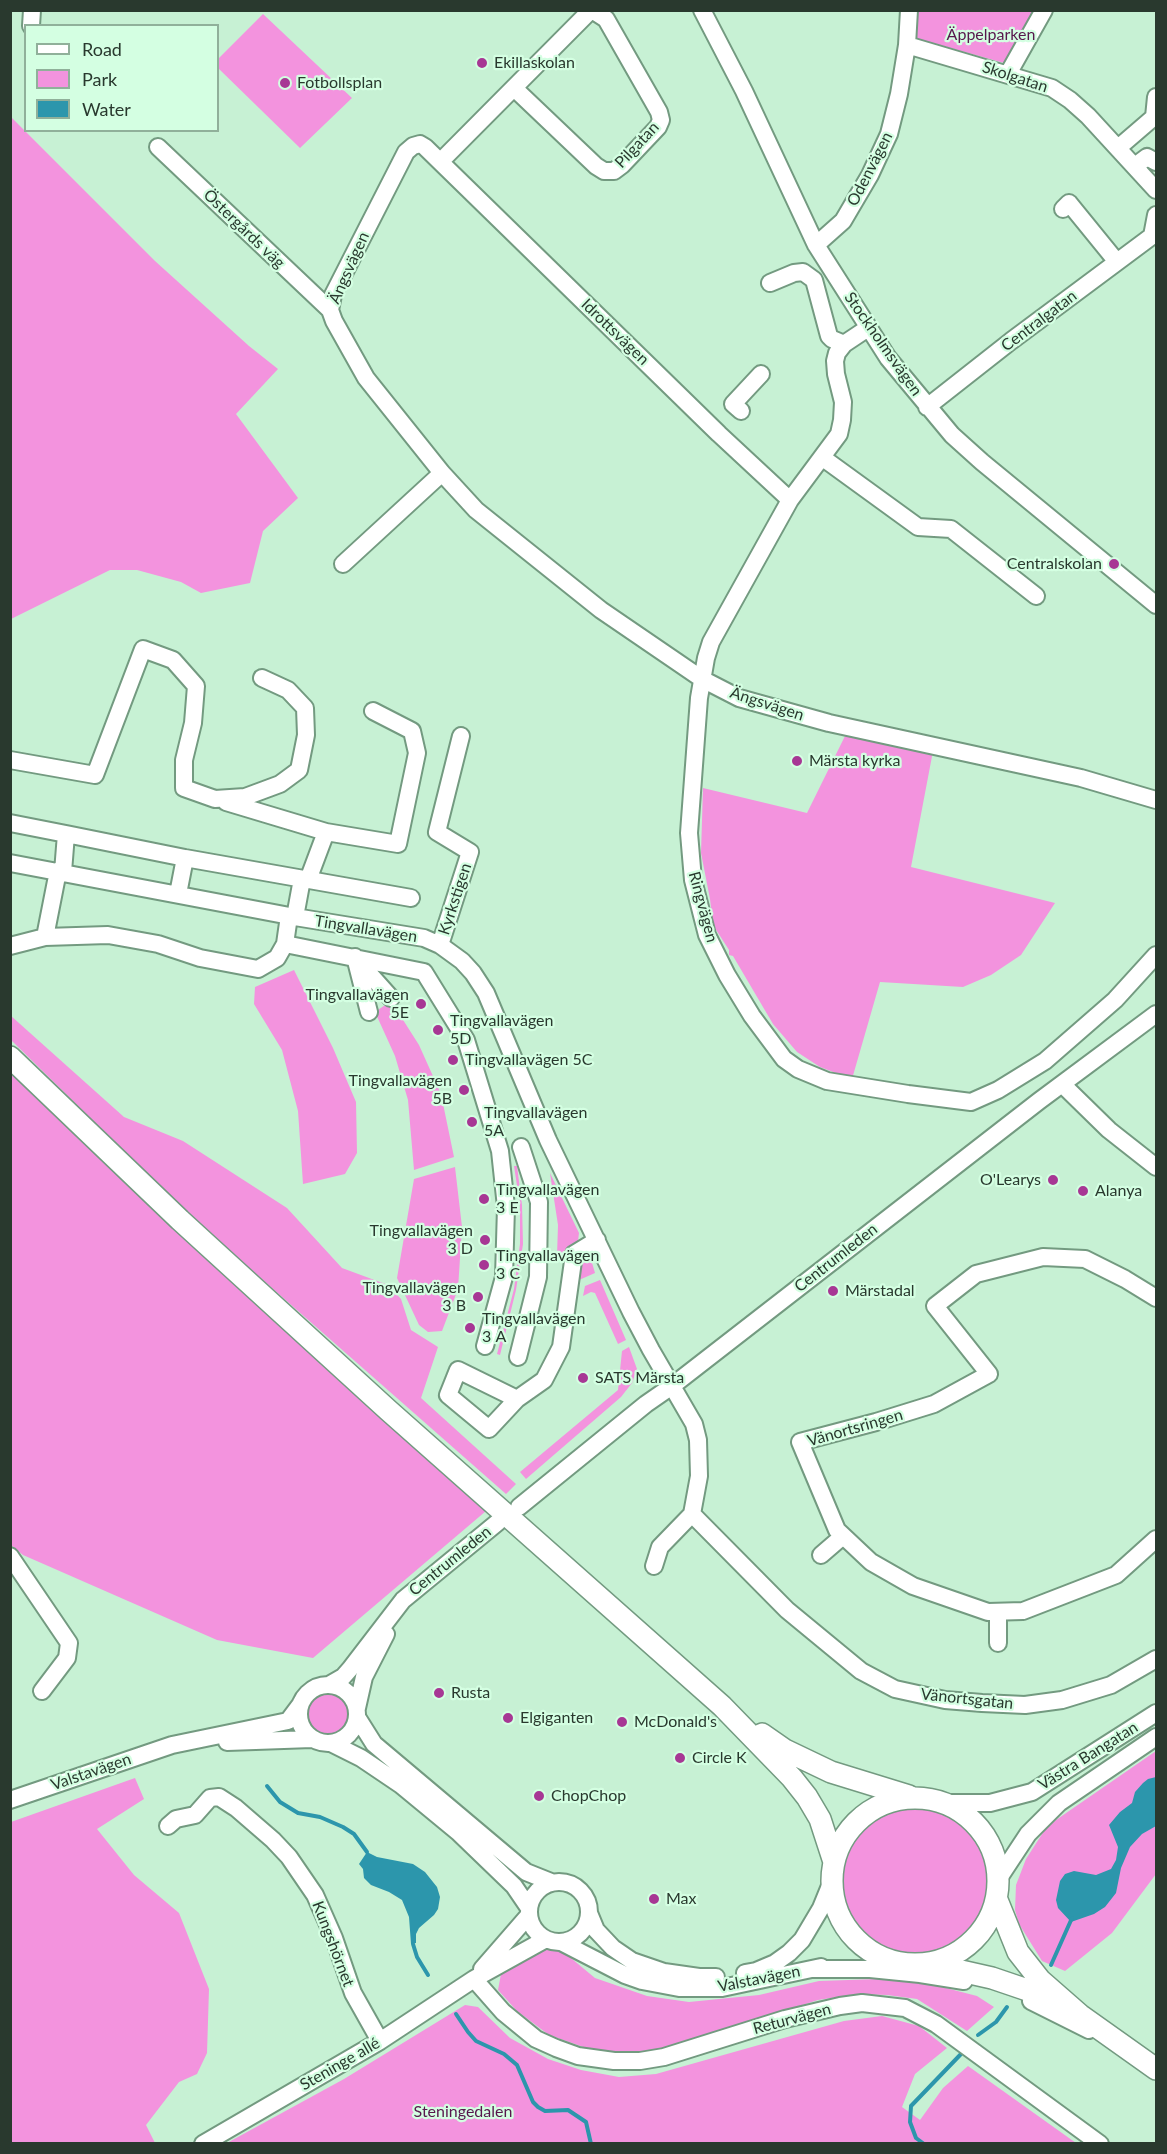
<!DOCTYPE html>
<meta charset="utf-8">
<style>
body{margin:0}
#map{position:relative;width:1167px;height:2154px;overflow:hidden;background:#c7f1d4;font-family:Lato,sans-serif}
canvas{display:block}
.frame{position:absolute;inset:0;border:12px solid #29392e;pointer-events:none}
.legend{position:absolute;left:24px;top:24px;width:195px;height:108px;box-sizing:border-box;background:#d4ffe2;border:2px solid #90b09a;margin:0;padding:8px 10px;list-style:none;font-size:18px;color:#29392e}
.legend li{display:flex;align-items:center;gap:12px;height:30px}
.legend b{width:30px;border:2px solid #90b09a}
</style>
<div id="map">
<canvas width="1167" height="2154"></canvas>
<div class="frame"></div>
<ul class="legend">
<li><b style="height:8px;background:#fff"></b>Road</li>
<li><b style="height:16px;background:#f393de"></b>Park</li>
<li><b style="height:16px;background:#2c96ac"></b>Water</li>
</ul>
</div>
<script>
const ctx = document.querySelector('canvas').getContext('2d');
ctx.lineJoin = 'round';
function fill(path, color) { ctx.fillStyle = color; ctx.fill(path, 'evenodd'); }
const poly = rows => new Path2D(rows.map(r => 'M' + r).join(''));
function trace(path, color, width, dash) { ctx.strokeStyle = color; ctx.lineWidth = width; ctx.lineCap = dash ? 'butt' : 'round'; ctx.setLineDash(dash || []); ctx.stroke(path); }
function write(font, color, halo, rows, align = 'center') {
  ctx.font = font + ' Lato,sans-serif'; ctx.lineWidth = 4.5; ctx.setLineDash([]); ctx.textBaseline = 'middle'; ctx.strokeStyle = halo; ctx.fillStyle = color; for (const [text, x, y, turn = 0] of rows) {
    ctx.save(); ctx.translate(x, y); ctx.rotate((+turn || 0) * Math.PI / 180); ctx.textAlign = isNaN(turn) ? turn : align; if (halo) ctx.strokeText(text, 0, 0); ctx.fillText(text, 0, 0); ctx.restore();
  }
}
fill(poly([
 [916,11,1034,11,1004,63,915,38],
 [263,14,352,98,300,148,218,68,218,59],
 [10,116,155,261,249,346,278,369,236,414,298,498,263,531,250,583,201,593,181,582,137,570,110,570,11,619],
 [845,736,933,751,911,867,1055,903,1021,955,991,975,963,987,880,982,852,1079,820,1067,797,1052,773,1024,733,956,729,955,729,950,713,925,710,899,701,853,703,788,807,813],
 [294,970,333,1048,356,1102,357,1153,345,1174,303,1184,298,1111,282,1050,254,1004,255,987],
 [391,1001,419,1045,441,1094,454,1157,414,1170,408,1100,395,1056,375,1012],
 [10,1015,124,1117,183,1141,287,1208,342,1268,388,1285,401,1299,411,1330,438,1347,421,1398,516,1484,506,1494,190,1216,11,1040],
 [10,1073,486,1511,313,1658,217,1640,23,1555,11,1545],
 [514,1166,517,1166,522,1205,523,1244,516,1290,500,1355,497,1354,514,1289,520,1244,520,1205],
 [455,1167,462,1227,458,1289,442,1331,428,1332,419,1325,397,1278,414,1179],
 [550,1173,579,1233,578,1241,570,1246,567,1257,557,1256,558,1225],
 [585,1256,590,1256,595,1273,579,1280,581,1257],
 [600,1280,626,1340,618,1344,595,1293,591,1292,583,1296,585,1286],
 [629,1347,637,1369,632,1383,621,1397,526,1479,520,1472,618,1390,622,1351],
 '306 1712a22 22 0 1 1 44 0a22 22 0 1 1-44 0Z',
 [1156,1751,1156,1874,1112,1933,1065,1971,1042,1961,1019,1924,1015,1910,1016,1885,1026,1859,1044,1831,1056,1820],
 [135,1778,144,1799,97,1829,134,1875,179,1913,209,1989,207,2053,197,2074,179,2082,146,2125,155,2143,11,2143,11,1822],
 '841 1882a74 74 0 1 1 148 0a74 74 0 1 1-148 0Z',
 [546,1949,560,1949,595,1978,647,1996,689,2002,759,1995,819,1981,907,1978,977,1996,994,2007,967,2031,917,1999,887,1995,857,1994,818,2000,650,2054,592,2050,549,2035,517,2011,498,1990,501,1974],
 [465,2005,478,2007,510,2038,548,2059,581,2070,619,2077,656,2074,844,2021,882,2016,919,2026,947,2048,915,2074,902,2107,920,2120,943,2088,968,2066,1076,2143,227,2143,344,2079]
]), '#f393de');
fill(poly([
 [1156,1777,1156,1826,1142,1834,1130,1847,1121,1868,1116,1893,1105,1907,1094,1914,1071,1922,1058,1908,1056,1900,1060,1881,1065,1874,1074,1871,1096,1875,1111,1869,1116,1860,1118,1847,1109,1825,1120,1812,1132,1803,1135,1792,1143,1783,1148,1779],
 [367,1852,377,1857,413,1864,425,1872,437,1887,440,1897,438,1909,434,1915,419,1928,416,1934,416,1943,411,1944,409,1917,402,1900,389,1892,371,1885,364,1878,363,1869,359,1864]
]), '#2c96ac');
trace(poly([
 [267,1786,280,1802,298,1813,320,1817,343,1827,354,1834,367,1852],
 [413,1944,417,1957,428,1975],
 [1051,1965,1072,1918],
 [456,2014,468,2032,476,2041,504,2054,517,2065,533,2102,538,2107,545,2111,568,2110,586,2122,591,2144],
 [978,2035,996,2022,1007,2007],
 [924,2144,916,2138,910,2122,911,2106,961,2054]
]), '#2c96ac', 4);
const minor = poly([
 [702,10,744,91,816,245,888,358,952,435,982,462,1156,605],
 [31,26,32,10],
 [907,45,1052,88,1070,100,1088,116,1156,190],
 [1008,74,1044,10],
 [514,88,596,166,604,171,614,171,622,165,658,127,661,120,659,112,606,19,592,10],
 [158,147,330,310],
 [1118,148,1154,117,1156,97],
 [441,161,591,10],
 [1135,166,1147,157,1156,162],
 [1063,209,1069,203,1117,262],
 [1152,236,1156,215],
 [816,245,843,221,870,175,889,134,899,94,907,45,909,10],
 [770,283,794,273,803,272,814,280,829,336,832,339,844,344],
 [868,328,844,344,837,353,835,361,836,374,843,402,842,420,839,434,790,500,711,642,706,658,699,698,689,833,693,880,707,935,727,975,752,1016,784,1059,798,1069,827,1081,908,1094,971,1102,998,1090,1045,1061,1115,1000,1156,955],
 [927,407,1011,341,1152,236],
 [741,411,733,404,761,374],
 [823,458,918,527,951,529,1036,596],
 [790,500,719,434,425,147,420,144,413,146,406,152,333,295,330,310,334,321,366,378,442,473,476,510,601,610,702,679,739,698,829,723,1081,778,1156,800],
 [343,564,442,473],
 [10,760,95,775,143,649,173,660,196,686,193,723,184,760,184,788,215,799,245,797,280,784,299,770,306,735,305,708,288,690,262,678],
 [226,802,326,832],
 [10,823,66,834,63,872],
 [66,834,185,858,411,898],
 [10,863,295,917,424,938,440,945,462,961,473,973,486,993,548,1140,631,1312,651,1350,694,1424,698,1440,699,1476,692,1514,660,1547,654,1566],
 [58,871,45,937,108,935,158,944,200,958,258,969,277,958,285,944,289,916],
 [308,880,326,832,398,844,417,753,412,731,373,711],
 [178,894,185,858],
 [295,917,302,879],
 [285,944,424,972,466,1040,500,1151,506,1207,504,1277,485,1346],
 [440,945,470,852,437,832,461,736],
 [10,946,45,937],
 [355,957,369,1012],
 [358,961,391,998],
 [1063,1085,1109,1130,1156,1167],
 [1156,1298,1125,1279,1085,1259,1043,1257,976,1274,935,1306,989,1374,934,1404,876,1422,800,1442,837,1530,871,1562,913,1586,988,1612,1023,1611,1116,1575,1156,1539],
 [518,1357,538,1277,539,1202,521,1147],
 [517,1399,489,1429,448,1395,458,1370,517,1399,544,1380,561,1347,574,1254,597,1240],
 [519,1507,646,1404,672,1386,1039,1101,1156,1014],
 [692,1514,787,1610,861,1671,895,1689,945,1700,982,1703,1025,1705,1062,1700,1111,1685,1156,1659],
 [821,1555,843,1536],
 [10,1556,69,1643,67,1658,42,1691],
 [998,1643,998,1613],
 '299 1714a29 29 0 1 1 58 0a29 29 0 1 1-58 0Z',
 [329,1685,343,1677,350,1669,403,1600,498,1522],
 [357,1708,364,1677,386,1634],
 [357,1717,374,1744,526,1872,551,1882],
 [227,1742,312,1739],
 [331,1743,361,1758,401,1785,458,1832,514,1886,529,1908],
 [10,1800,172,1745,288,1721,300,1705],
 [947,1803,990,1803,1032,1792,1156,1713],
 [168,1826,176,1819,195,1815,210,1798,219,1797,236,1808,273,1840,289,1857,315,1895,334,1938,353,1993,380,2041],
 [999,1878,1028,1834,1059,1803,1156,1737],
 '529 1912a30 30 0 1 1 60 0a30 30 0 1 1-60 0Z',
 [589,1913,596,1930,613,1948,632,1961,664,1972,699,1977,716,1977],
 [561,1942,625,1975,642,1981,679,1988,722,1988,821,1967],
 [482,1969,529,1915],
 [812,1969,870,1969,920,1974,964,1981],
 [745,1973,756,1971,775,1963,789,1953,802,1940,821,1908,832,1881],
 [474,1979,503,2012,536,2039,556,2048,578,2056,614,2061,640,2061,664,2057,785,2019,840,2006,862,2003,905,2008,936,2024,1100,2144],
 [1031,2001,1089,2030],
 [203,2144,380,2041,474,1979,546,1939]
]);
const major = poly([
 [10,1057,180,1220,388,1410,722,1706,792,1778,807,1797,820,1819,834,1862],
 [762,1734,785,1750,831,1772,909,1796],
 '832 1881a83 83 0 1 1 166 0a83 83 0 1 1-166 0Z',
 [997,1900,1018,1952,1040,1980,1080,2015,1156,2069],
 [930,1964,992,1978,1045,1996,1055,2001]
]);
trace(minor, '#739a80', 20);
trace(major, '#739a80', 24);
trace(minor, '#fff', 16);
trace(major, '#fff', 21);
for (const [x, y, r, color] of [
 [482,63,6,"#a73794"],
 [285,83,6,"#a73794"],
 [1114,564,6,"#a73794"],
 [797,761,6,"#a73794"],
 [421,1004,6,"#a73794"],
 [438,1030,6,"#a73794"],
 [453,1060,6,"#a73794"],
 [464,1090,6,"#a73794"],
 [472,1122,6,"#a73794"],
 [1053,1180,6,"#a73794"],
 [1083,1191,6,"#a73794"],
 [484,1199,6,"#a73794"],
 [485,1240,6,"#a73794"],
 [484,1265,6,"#a73794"],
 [833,1291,6,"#a73794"],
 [478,1297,6,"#a73794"],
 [470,1328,6,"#a73794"],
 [583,1378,6,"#a73794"],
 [439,1693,6,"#a73794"],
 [508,1718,6,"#a73794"],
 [622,1722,6,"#a73794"],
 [680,1758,6,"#a73794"],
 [539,1796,6,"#a73794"],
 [654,1899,6,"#a73794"]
]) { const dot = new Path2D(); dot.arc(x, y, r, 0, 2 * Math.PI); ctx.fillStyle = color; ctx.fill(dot); trace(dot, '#d4ffe2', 2); }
write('16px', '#58174d', '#d4ffe2', [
 ["Äppelparken",991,35],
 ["Steningedalen",463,2112]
]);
write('16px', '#29392e', '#d4ffe2', [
 ["Ekillaskolan",494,63],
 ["Fotbollsplan",297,83],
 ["Centralskolan",1102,564,"right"],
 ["Märsta kyrka",809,761],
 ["Tingvallavägen",409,995,"right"],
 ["5E",409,1013,"right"],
 ["Tingvallavägen",450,1021],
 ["5D",450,1039],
 ["Tingvallavägen 5C",465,1060],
 ["Tingvallavägen",452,1081,"right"],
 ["5B",452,1099,"right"],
 ["Tingvallavägen",484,1113],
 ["5A",484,1131],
 ["O'Learys",1041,1180,"right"],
 ["Tingvallavägen",496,1190],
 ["3 E",496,1208],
 ["Alanya",1095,1191],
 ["Tingvallavägen",473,1231,"right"],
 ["3 D",473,1249,"right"],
 ["Tingvallavägen",496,1256],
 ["3 C",496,1274],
 ["Tingvallavägen",466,1288,"right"],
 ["3 B",466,1306,"right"],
 ["Märstadal",845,1291],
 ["Tingvallavägen",482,1319],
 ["3 A",482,1337],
 ["SATS Märsta",595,1378],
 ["Rusta",451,1693],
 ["Elgiganten",520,1718],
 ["McDonald's",634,1722],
 ["Circle K",692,1758],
 ["ChopChop",551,1796],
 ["Max",666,1899]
], 'left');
write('16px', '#29392e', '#d4ffe2', [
 ["Skolgatan",1015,77,18],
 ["Pilgatan",637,145,-47],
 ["Odenvägen",870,169,-63],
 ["Östergårds väg",244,229,44],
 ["Ängsvägen",349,268,-66],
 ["Centralgatan",1039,321,-37],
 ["Idrottsvägen",615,332,44],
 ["Stockholmsvägen",883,344,55],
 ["Ängsvägen",767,704,18],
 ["Kyrkstigen",455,899,-72],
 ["Ringvägen",703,907,75],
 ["Tingvallavägen",366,929,9],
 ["Centrumleden",836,1258,-38],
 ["Vänortsringen",855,1428,-16],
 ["Centrumleden",450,1561,-39],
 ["Vänortsgatan",967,1699,6],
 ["Västra Bangatan",1088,1756,-32],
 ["Valstavägen",91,1772,-19],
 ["Kungshörnet",333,1944,69],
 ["Valstavägen",759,1979,-11],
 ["Returvägen",792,2019,-15],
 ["Steninge allé",340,2064,-30]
]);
</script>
